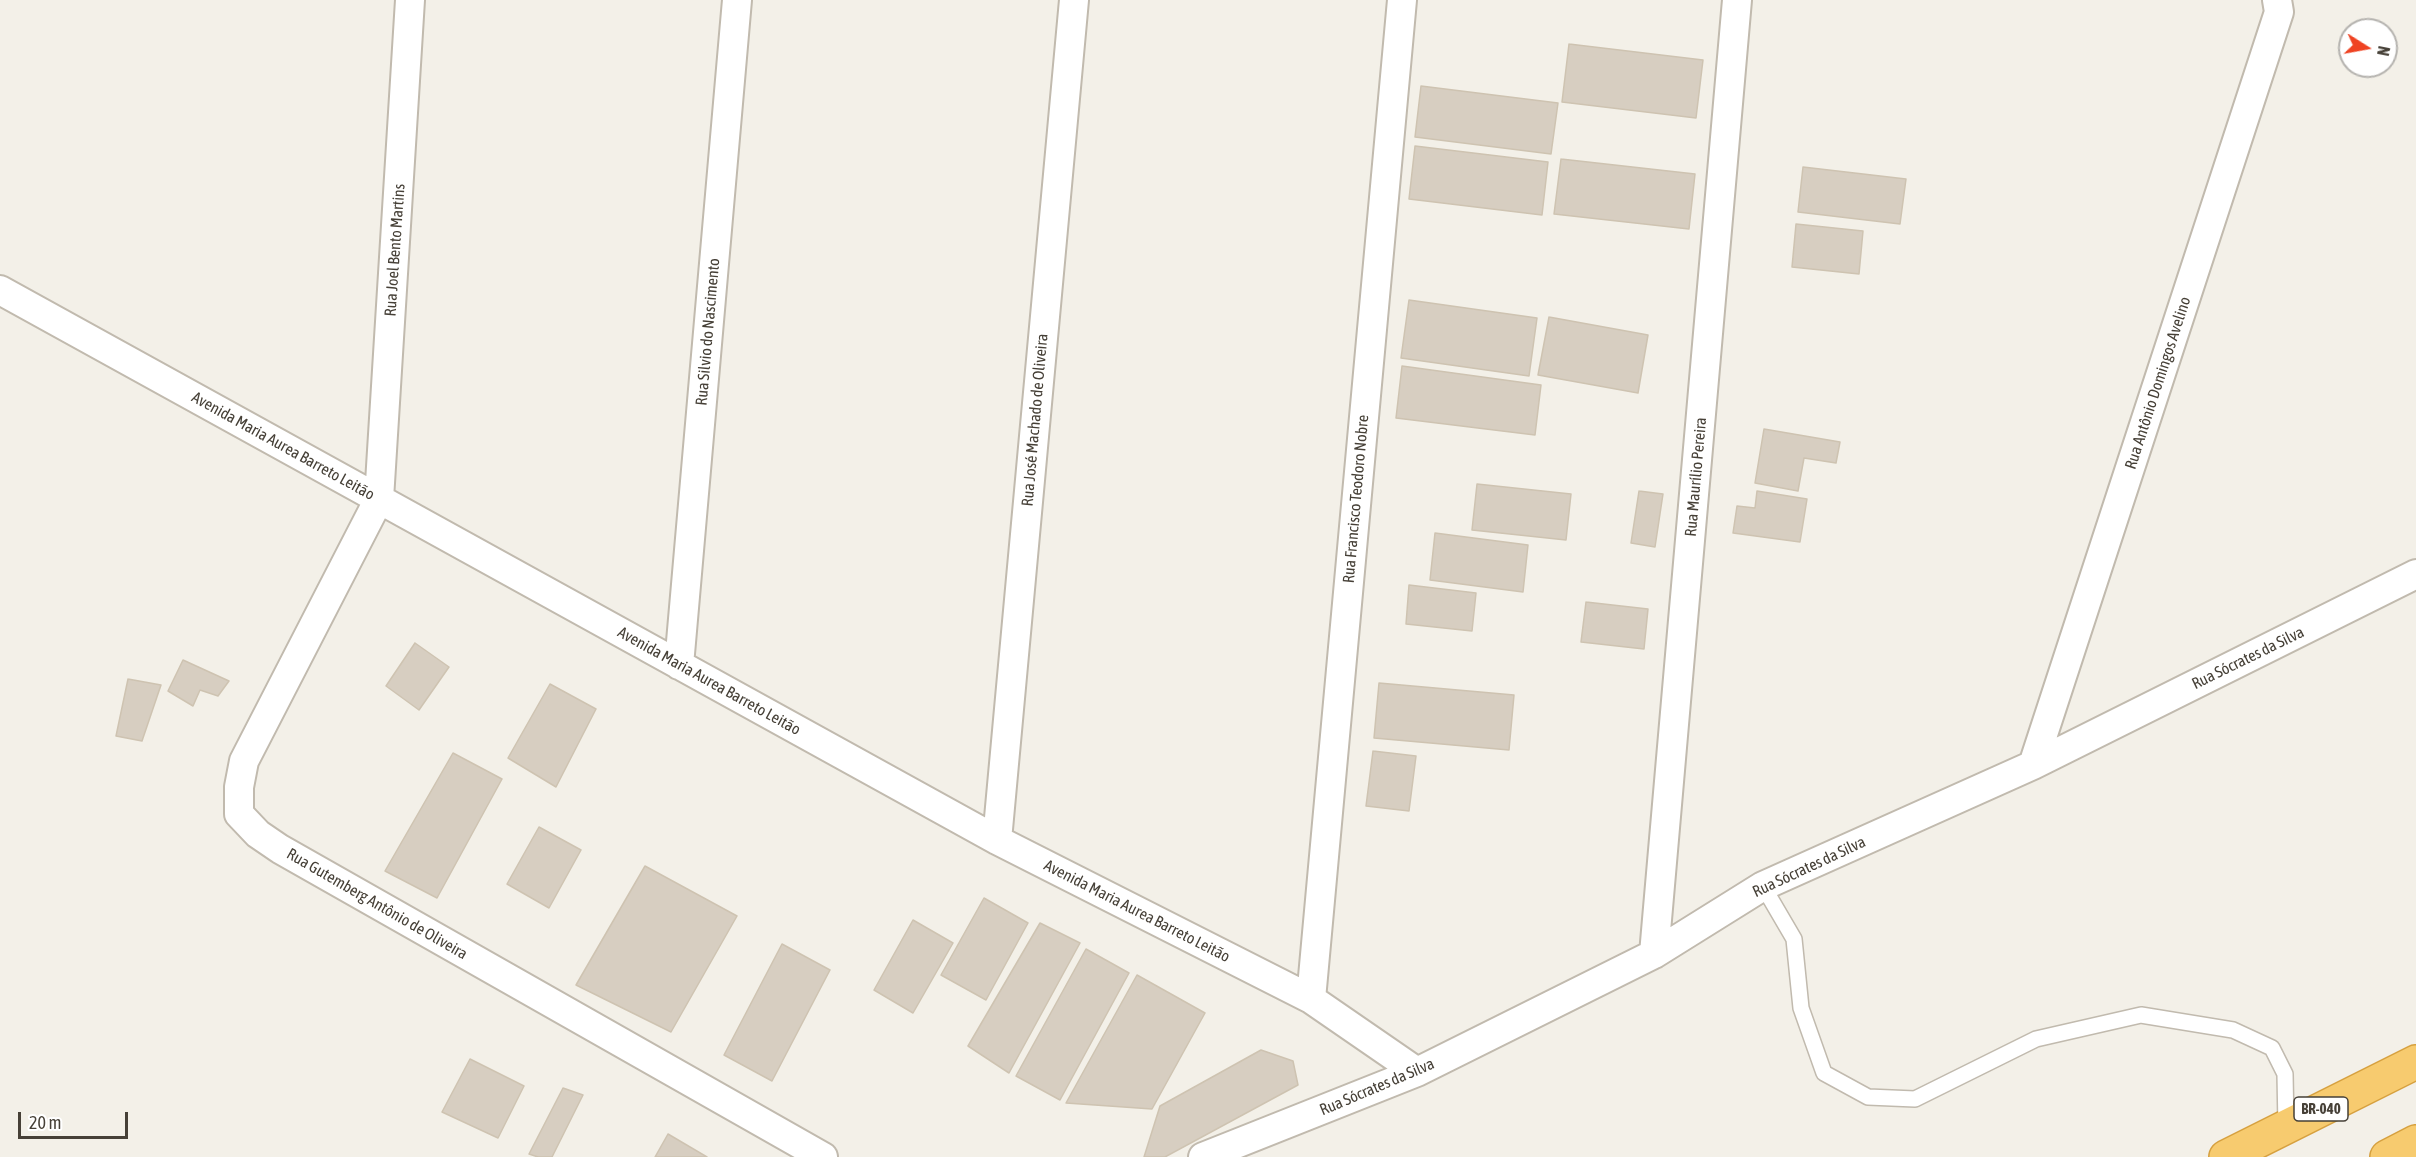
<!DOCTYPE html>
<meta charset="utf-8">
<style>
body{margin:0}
#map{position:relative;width:2416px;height:1157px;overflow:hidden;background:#f3f0e8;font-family:"Asap Condensed",sans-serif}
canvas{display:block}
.north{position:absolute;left:2338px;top:18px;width:60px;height:60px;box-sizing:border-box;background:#fff;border:2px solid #b5b3af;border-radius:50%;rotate:101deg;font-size:16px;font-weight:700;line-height:24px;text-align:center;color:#464037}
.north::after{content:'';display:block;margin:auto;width:21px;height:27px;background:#ef4322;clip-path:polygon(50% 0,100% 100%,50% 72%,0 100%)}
.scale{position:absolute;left:18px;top:1112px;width:110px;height:27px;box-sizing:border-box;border:3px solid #464037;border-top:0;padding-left:8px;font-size:18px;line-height:21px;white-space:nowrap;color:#464037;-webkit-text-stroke:4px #fff;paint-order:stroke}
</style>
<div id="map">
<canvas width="2416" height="1157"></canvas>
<div class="north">N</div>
<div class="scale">20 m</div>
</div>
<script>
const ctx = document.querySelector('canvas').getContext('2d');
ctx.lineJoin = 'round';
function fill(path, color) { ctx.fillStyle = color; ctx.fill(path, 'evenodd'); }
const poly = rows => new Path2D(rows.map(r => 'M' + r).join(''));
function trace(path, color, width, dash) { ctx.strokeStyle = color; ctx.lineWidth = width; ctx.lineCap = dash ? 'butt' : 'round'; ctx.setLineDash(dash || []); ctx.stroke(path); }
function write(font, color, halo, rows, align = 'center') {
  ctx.font = font + ' "Asap Condensed",sans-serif'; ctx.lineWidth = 6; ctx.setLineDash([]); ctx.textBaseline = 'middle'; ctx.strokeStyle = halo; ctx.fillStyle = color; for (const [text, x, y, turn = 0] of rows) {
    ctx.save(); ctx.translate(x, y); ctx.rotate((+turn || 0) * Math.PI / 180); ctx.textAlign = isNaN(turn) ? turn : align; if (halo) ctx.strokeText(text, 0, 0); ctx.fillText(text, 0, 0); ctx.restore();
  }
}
const building = poly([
 [1569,44,1703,60,1696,118,1562,102,1569,44],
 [1421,86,1558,103,1551,154,1415,137,1421,86],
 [1415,146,1548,162,1542,215,1409,199,1415,146],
 [1561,159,1695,174,1689,229,1554,214,1561,159],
 [1803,167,1906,179,1900,224,1798,212,1803,167],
 [1796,224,1863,231,1859,274,1792,267,1796,224],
 [1409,300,1537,318,1529,376,1401,358,1409,300],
 [1549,317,1648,335,1638,393,1538,375,1549,317],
 [1402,366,1541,385,1535,435,1396,418,1402,366],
 [1764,429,1840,442,1836,463,1804,458,1798,491,1755,483,1764,429],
 [1477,484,1571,494,1566,540,1472,530,1477,484],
 [1639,491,1663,494,1655,547,1631,543,1639,491],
 [1757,491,1807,499,1800,542,1733,533,1737,506,1755,508,1757,491],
 [1435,533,1528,545,1523,592,1430,580,1435,533],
 [1409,585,1476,593,1472,631,1406,624,1409,585],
 [1586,602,1648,609,1644,649,1581,642,1586,602],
 [415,643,449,667,419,710,386,686,415,643],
 [183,660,229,681,218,696,200,690,193,706,168,691,183,660],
 [128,679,161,685,142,741,116,736,128,679],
 [1379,683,1514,695,1509,750,1374,738,1379,683],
 [550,684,596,709,556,787,508,758,550,684],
 [1373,751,1416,756,1409,811,1366,806,1373,751],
 [453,753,502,779,437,898,385,871,453,753],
 [539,827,581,850,549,908,507,884,539,827],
 [645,866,737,916,671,1032,576,985,645,866],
 [984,898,1028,923,986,1000,941,975,984,898],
 [913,920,953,943,913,1013,874,990,913,920],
 [1040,923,1080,943,1009,1073,968,1046,1040,923],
 [782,944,830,970,772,1081,724,1055,782,944],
 [1086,949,1129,973,1060,1100,1016,1076,1086,949],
 [1137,975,1205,1013,1152,1109,1066,1103,1137,975],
 [1261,1050,1293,1061,1298,1085,1165,1157,1144,1157,1160,1106,1261,1050],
 [470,1059,524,1086,498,1138,442,1112,470,1059],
 [563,1088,583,1095,552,1157,538,1157,529,1154,563,1088],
 [668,1134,707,1157,655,1157,668,1134]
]);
fill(building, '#d7cec1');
trace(building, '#cec3b1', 1.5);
const lane = poly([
 [1763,886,1794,939,1801,1008,1824,1073,1868,1097,1915,1099,2036,1039,2141,1015,2233,1030,2272,1048,2285,1074,2286,1127]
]);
const street = poly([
 [410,0,379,499,244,761,239,787,239,814,258,834,280,849,823,1157],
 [0,290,997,840,1311,999,1417,1072],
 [679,665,737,0],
 [2033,765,2279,12,2277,0],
 [997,840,1074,0],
 [1654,954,1737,0],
 [1311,999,1402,0],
 [1203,1157,1417,1072,1654,954,1763,886,2033,765,2416,574]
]);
const highway = poly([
 [2226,1157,2416,1062],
 [2387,1157,2416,1142]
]);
trace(lane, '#c1baae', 18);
trace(street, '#c1baae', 32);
trace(highway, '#d6a03f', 36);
trace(lane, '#fff', 15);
trace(street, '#fff', 28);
trace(highway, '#f7cb6f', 33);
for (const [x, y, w] of [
 [2321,1109,54]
]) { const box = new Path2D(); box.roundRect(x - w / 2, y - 12, w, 24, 4.5); ctx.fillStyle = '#fff'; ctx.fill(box); trace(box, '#464037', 1.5); }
write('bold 15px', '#464037', null, [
 ["BR-040",2321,1109]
]);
write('16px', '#464037', '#fff', [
 ["Rua Joel Bento Martins",395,250,-86],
 ["Rua Silvio do Nascimento",708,332,-85],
 ["Rua Antônio Domingos Avelino",2158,383,-72],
 ["Rua José Machado de Oliveira",1035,420,-85],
 ["Avenida Maria Aurea Barreto Leitão",283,446,29],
 ["Rua Maurílio Pereira",1696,477,-85],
 ["Rua Francisco Teodoro Nobre",1356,499,-85],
 ["Rua Sócrates da Silva",2248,658,-26],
 ["Avenida Maria Aurea Barreto Leitão",709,681,29],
 ["Rua Sócrates da Silva",1809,867,-25],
 ["Rua Gutemberg Antônio de Oliveira",377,904,30],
 ["Avenida Maria Aurea Barreto Leitão",1137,911,27],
 ["Rua Sócrates da Silva",1377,1087,-23]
]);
</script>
